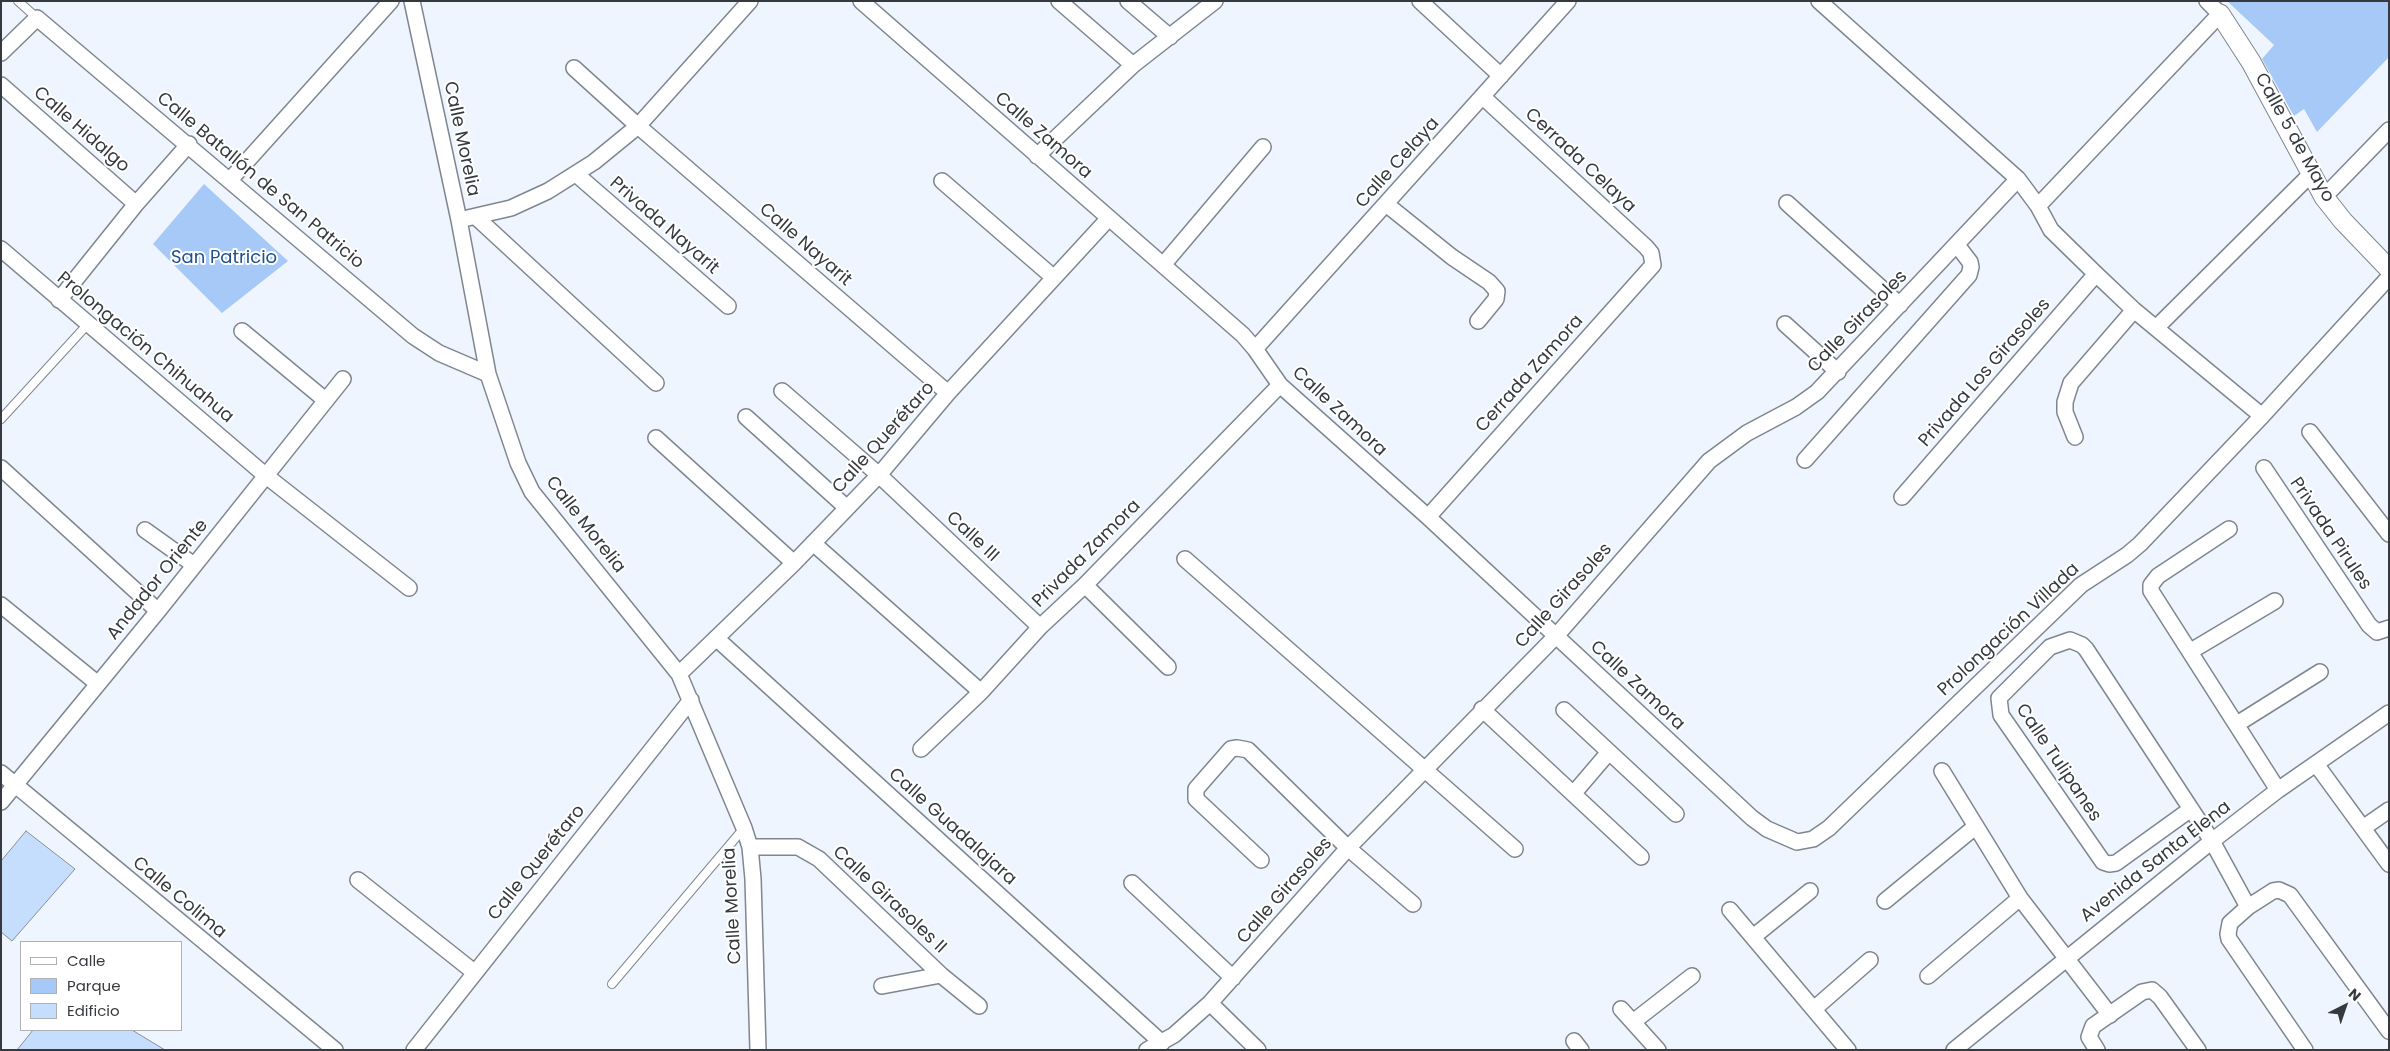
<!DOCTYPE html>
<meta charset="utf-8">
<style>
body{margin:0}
#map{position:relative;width:2390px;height:1051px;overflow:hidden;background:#eef5ff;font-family:Poppins,sans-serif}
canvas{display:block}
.frame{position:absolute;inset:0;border:2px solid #36393d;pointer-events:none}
.legend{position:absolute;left:20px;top:941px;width:162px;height:90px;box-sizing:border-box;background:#fff;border:1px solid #afb0b1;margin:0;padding:6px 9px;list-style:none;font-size:15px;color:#36393d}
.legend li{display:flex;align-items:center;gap:10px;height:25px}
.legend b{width:25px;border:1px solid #afb0b1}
.north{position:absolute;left:2320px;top:981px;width:50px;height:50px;-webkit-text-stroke:4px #fff;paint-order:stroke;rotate:41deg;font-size:14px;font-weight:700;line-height:20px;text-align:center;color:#36393d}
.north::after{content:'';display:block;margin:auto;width:18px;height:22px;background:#36393d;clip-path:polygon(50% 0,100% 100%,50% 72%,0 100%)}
</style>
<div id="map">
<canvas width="2390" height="1051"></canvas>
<div class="frame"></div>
<ul class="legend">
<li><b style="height:6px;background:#fff"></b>Calle</li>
<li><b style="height:14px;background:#a6c9f7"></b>Parque</li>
<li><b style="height:14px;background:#c6defd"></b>Edificio</li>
</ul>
<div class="north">N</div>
</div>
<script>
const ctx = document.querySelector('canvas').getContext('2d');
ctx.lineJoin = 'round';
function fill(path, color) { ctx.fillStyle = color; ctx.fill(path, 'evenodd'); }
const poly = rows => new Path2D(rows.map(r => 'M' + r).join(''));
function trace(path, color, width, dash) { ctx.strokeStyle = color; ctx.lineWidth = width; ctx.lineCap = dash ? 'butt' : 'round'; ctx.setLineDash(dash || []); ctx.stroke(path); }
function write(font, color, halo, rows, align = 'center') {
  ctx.font = font + ' Poppins,sans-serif'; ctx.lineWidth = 4; ctx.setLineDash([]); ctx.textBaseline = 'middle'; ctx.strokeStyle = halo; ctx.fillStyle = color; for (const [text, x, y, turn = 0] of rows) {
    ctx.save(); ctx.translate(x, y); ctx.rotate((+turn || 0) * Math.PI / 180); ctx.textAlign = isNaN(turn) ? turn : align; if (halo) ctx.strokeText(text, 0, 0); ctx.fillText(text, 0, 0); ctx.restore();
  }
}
fill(poly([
 [2227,1,2389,1,2389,57,2317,132,2304,109,2294,116,2262,59,2274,45],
 [204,184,288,261,222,313,153,244]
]), '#a6c9f7');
const building = poly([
 [26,831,75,869,12,941,1,932,1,861,26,831],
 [33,1030,132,1030,165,1050,17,1050,33,1030]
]);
fill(building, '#c6defd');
trace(building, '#888f98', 1);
const service = poly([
 [18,1,37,18],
 [1,419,87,325],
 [612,984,744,828]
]);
const minor = poly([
 [412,1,459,220,488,374,518,463,532,492,679,674,744,828,750,847,753,879,758,1050],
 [861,1,1243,335,1255,349,1280,385,1428,517,1752,818,1767,829,1797,842,1813,839,1829,828,2081,585,2127,555,2140,544,2262,416,2389,277],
 [1059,1,1133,65],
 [1128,1,1170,37],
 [1420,1,1501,76],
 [1819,1,2018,179,2038,206,2051,230,2096,274,2134,310,2262,416],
 [1,53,37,18,413,336,439,353,488,374],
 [574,68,638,126,948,393],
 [1,85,136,204],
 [1037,156,1133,65,1215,1],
 [576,174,728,306],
 [230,180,391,1],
 [942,181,1053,277],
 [2324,197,2389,130],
 [1787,203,1900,305],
 [1386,204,1452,257,1489,282,1497,291,1496,299,1478,321],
 [2038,206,2220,14,2207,1],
 [476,217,656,383],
 [459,220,511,208,548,191,594,162,638,126,750,1],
 [1,249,265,475,409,588],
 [1163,265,1263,147],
 [59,300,136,204,189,144],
 [1785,324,1838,372],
 [2157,327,2310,175],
 [242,331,324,399],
 [1255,349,1568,1],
 [782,391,879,475,1040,627],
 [746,417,847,508],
 [2310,432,2389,534],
 [2075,437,2065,412,2065,402,2071,383,2134,310],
 [656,438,794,563],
 [1805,460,1969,275,1971,267,1970,262,1957,245],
 [1,468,158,611],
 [2264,468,2369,625,2377,632,2389,628],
 [1902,497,2096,274],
 [1428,517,1653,265,1651,253,1646,247,1483,97],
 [2229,529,2158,576,2151,585,2151,591,2278,790],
 [145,530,194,565],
 [813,543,981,692],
 [1185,559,1515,849],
 [1085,585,1168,667],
 [1,605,98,684],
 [716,638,1162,1043],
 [2191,651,2275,601],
 [679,674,794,563,879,475,948,393,1109,218],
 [1482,709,1641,857],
 [1564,710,1676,814],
 [2237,724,2320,672],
 [921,749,981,692,1040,627,1085,585,1280,385],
 [2316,764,2389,864],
 [1942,771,2020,898,2110,1015],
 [1,773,335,1050],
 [1574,793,1609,752],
 [1,802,158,611,343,379],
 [2191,809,2116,863,2109,864,2103,862,2001,715,1999,698,2050,647,2070,640,2082,645,2086,649,2212,841,2248,907],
 [2363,828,2389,810],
 [750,847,798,847,819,859,941,975,979,1006],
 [1261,860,1196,799,1196,789,1231,749,1237,748,1248,750,1348,848,1413,904],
 [358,880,474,972],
 [1132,883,1233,978],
 [1885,901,1975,827],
 [1730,910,1848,1050],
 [1753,937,1810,891],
 [1928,976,2020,898],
 [882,986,941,975],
 [1210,1003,1258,1050],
 [1621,1009,1658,1050],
 [1814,1009,1870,960],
 [1633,1022,1692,976],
 [1574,1041,1581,1050],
 [414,1050,691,700],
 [1147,1050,1174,1035,1210,1003,1348,848,1556,636,1709,461,1747,433,1796,407,1817,392,2018,179],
 [1954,1050,2212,841,2278,790,2389,713],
 [2097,1050,2089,1037,2093,1026,2142,992,2152,990,2160,997,2198,1050],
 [2305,1050,2229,939,2228,934,2230,923,2248,907,2273,891,2279,890,2290,895,2389,1031]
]);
const tertiary = poly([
 [2220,14,2251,62,2324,197,2343,221,2389,269]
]);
trace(service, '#80868f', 10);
trace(minor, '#80868f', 18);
trace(tertiary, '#80868f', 21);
trace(service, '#fff', 8);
trace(minor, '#fff', 15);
trace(tertiary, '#fff', 19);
write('18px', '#36393d', '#fff', [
 ["Calle Hidalgo",81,130,41],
 ["Calle Zamora",1043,136,41],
 ["Calle 5 de Mayo",2294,138,61],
 ["Calle Morelia",461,139,78],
 ["Cerrada Celaya",1580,161,43],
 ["Calle Celaya",1398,163,-48],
 ["Calle Batallón de San Patricio",260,181,40],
 ["Privada Nayarit",664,226,41],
 ["Calle Nayarit",805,245,41],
 ["Calle Girasoles",1858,322,-46],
 ["Prolongación Chihuahua",145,348,40],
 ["Privada Los Girasoles",1985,373,-49],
 ["Cerrada Zamora",1530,374,-48],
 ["Calle Zamora",1339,412,43],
 ["Calle Querétaro",884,438,-48],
 ["Calle Morelia",585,525,52],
 ["Privada Pirules",2330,534,56],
 ["Calle III",972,537,43],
 ["Privada Zamora",1087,554,-45],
 ["Andador Oriente",158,580,-51],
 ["Calle Girasoles",1564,596,-48],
 ["Prolongación Villada",2009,630,-43],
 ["Calle Zamora",1637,686,43],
 ["Calle Tulipanes",2058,763,56],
 ["Calle Guadalajara",952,827,42],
 ["Avenida Santa Elena",2156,862,-38],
 ["Calle Querétaro",537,863,-51],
 ["Calle Girasoles",1285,891,-49],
 ["Calle Colima",179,898,40],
 ["Calle Girasoles II",889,900,43],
 ["Calle Morelia",733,906,-93]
]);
write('18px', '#1e508e', '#fff', [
 ["San Patricio",224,258]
]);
</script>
